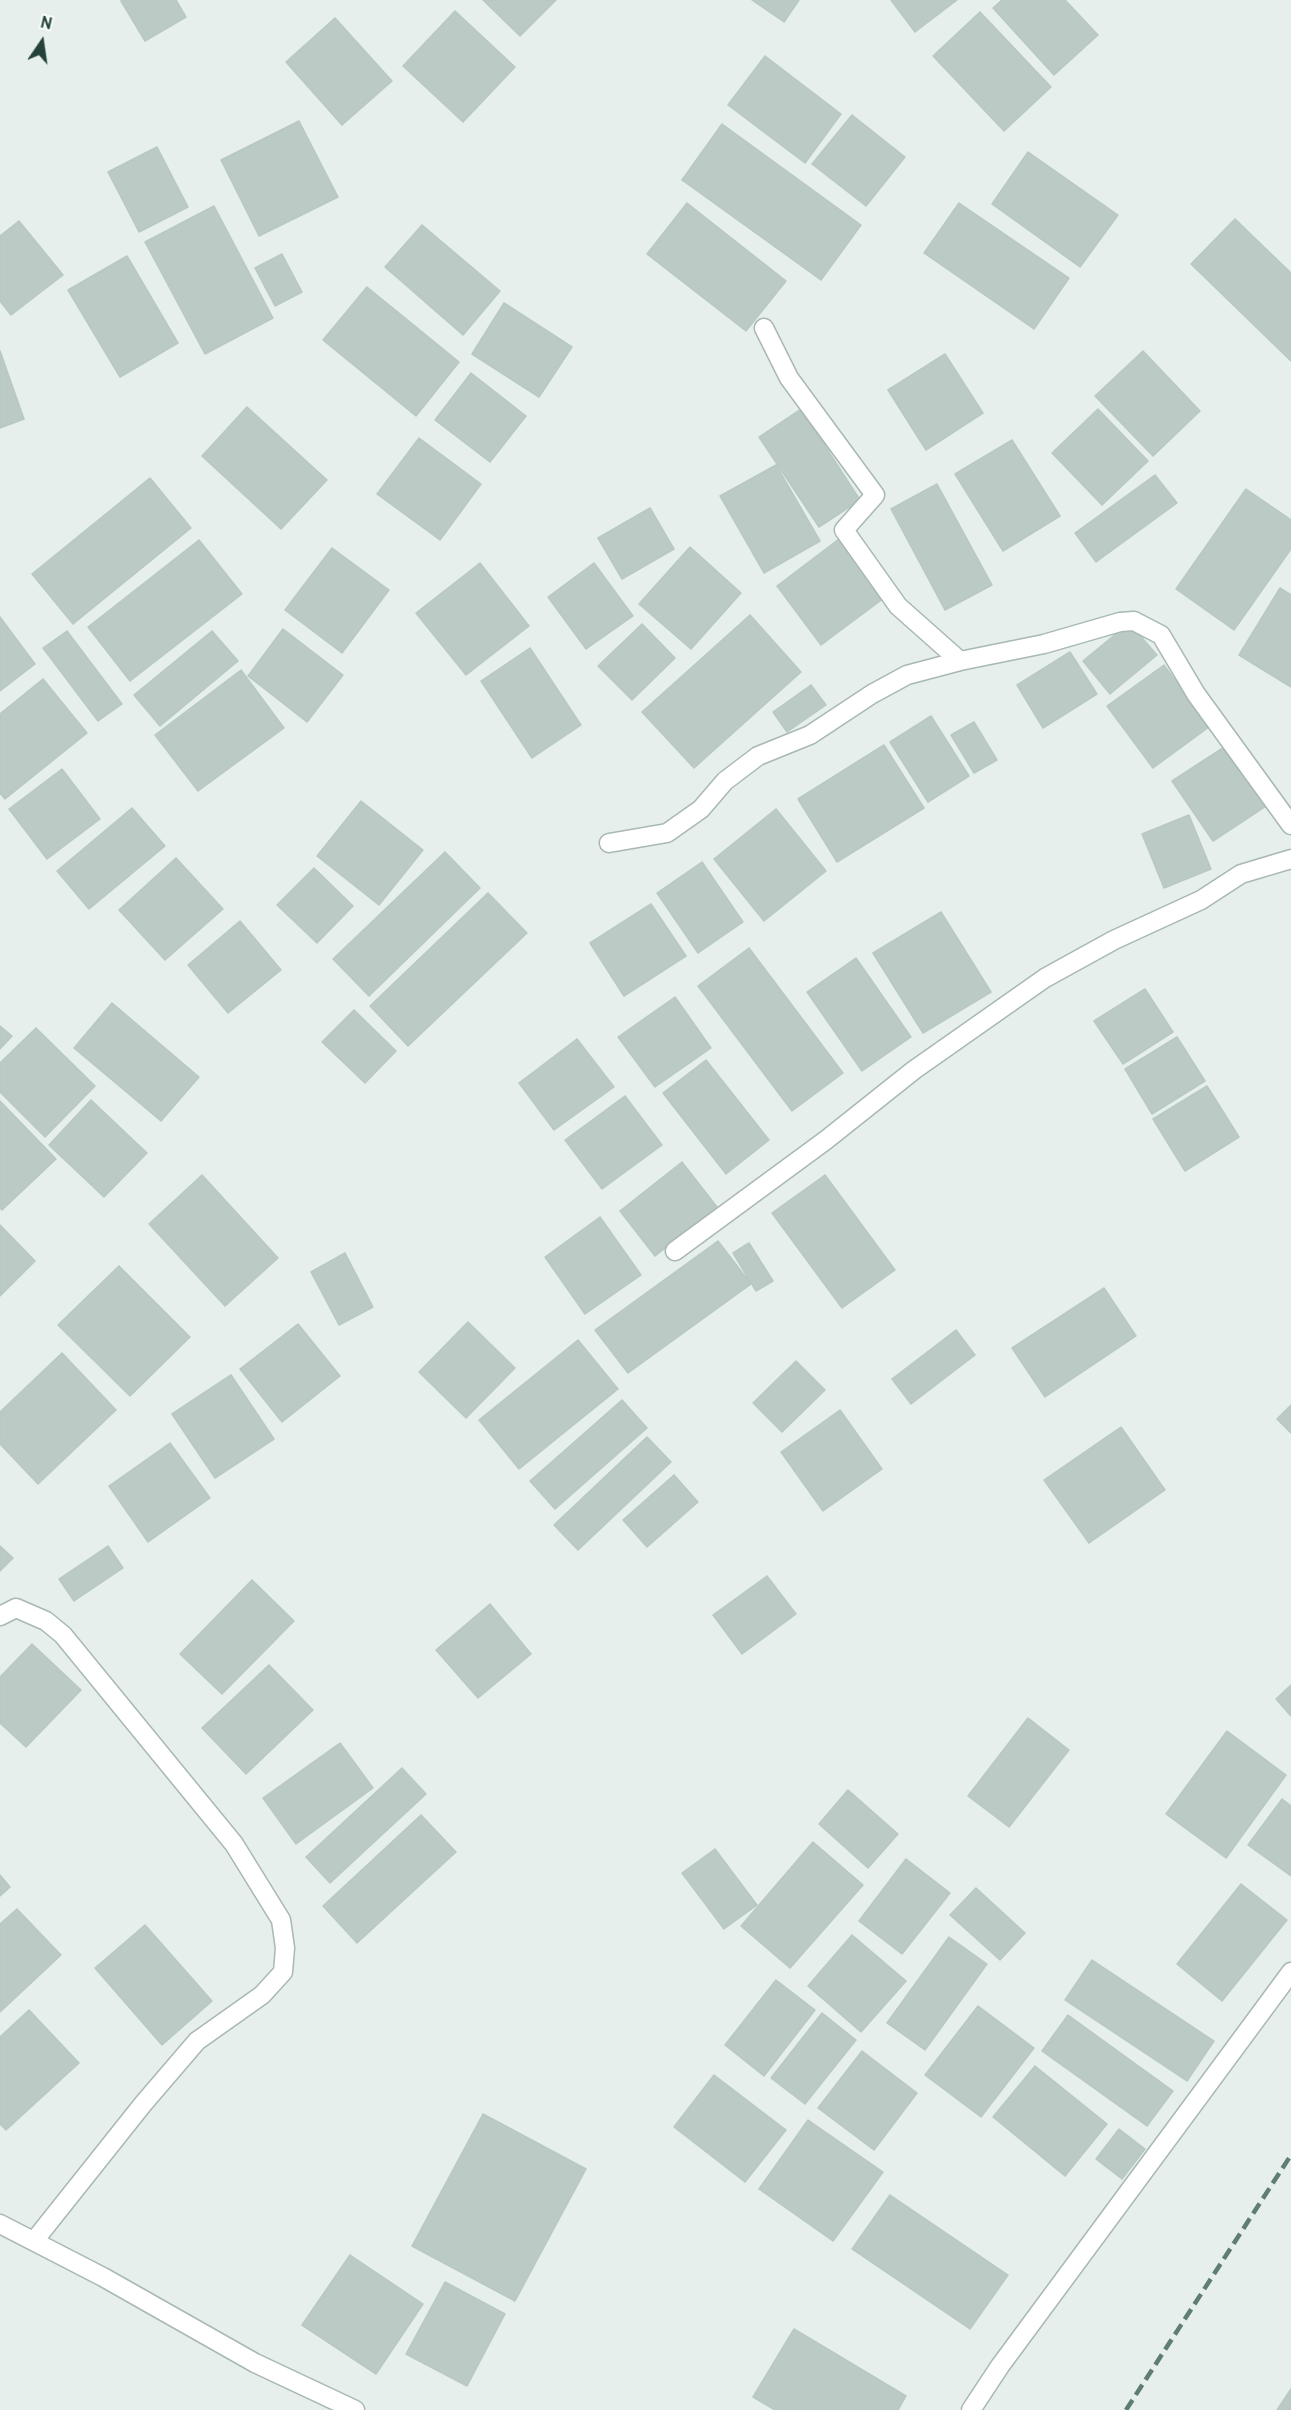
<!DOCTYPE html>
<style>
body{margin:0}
#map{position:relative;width:1291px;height:2410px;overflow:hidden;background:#e6efeb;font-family:Overpass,sans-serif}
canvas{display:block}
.north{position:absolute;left:12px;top:12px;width:60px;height:60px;-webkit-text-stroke:4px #f7fbf9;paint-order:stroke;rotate:13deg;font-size:16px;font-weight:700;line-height:24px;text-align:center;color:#24423a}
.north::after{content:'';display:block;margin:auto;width:21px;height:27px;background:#24423a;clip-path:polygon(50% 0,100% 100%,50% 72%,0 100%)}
</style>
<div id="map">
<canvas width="1291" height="2410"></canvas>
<div class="north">N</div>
</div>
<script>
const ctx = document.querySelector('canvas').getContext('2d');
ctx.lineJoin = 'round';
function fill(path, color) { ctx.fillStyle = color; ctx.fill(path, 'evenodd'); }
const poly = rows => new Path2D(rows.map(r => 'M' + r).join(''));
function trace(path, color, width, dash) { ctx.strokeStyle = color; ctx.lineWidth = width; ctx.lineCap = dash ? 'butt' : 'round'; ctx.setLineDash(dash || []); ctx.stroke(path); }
const building = poly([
 [123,0,176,0,186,17,145,41,121,1,123,0],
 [483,0,556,0,520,36,483,0],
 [752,0,799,0,784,22,752,0],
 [891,0,957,0,915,32,891,0],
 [1002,0,1065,0,1098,35,1054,75,993,8,1002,0],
 [455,11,515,67,463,122,403,66,455,11],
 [980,12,1051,87,1004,131,933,56,980,12],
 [335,18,392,81,342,125,286,62,335,18],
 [765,56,841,114,805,163,728,105,765,56],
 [852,115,905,157,866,206,812,164,852,115],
 [299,121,338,197,259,236,221,160,299,121],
 [722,124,861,225,821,280,682,180,722,124],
 [157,147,188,207,139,232,108,172,157,147],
 [1028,152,1118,215,1080,267,992,204,1028,152],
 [687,203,786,281,746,331,647,254,687,203],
 [959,203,1069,278,1034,329,924,253,959,203],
 [214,206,273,318,205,354,145,242,214,206],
 [1235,219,1291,273,1291,361,1191,264,1235,219],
 [19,221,63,275,11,315,0,301,0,236,19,221],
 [422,225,500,291,463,335,385,267,422,225],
 [282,254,302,292,275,306,255,268,282,254],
 [127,256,178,343,120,377,68,290,127,256],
 [367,287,459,362,416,416,323,340,367,287],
 [504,303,572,347,539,397,472,354,504,303],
 [0,351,24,419,0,428,0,351],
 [1143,351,1200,411,1153,456,1095,396,1143,351],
 [945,354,983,413,926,450,888,390,945,354],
 [471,373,526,416,490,462,435,420,471,373],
 [247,407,327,480,281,529,202,456,247,407],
 [801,409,860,500,819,527,759,437,801,409],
 [1098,409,1148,461,1102,505,1052,453,1098,409],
 [419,438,481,484,440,540,377,494,419,438],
 [1012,440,1060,516,1003,551,955,474,1012,440],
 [776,465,820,541,764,573,720,496,776,465],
 [1155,475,1177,503,1096,562,1075,533,1155,475],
 [150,478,191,528,73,624,32,574,150,478],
 [937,484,992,585,945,610,891,509,937,484],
 [1246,489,1291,520,1291,549,1234,630,1176,589,1246,489],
 [650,508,674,549,622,579,598,538,650,508],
 [839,539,884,598,821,645,777,586,839,539],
 [199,540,242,594,130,681,88,627,199,540],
 [690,547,741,593,691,649,639,604,690,547],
 [332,548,389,590,342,653,285,610,332,548],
 [480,563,529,626,466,675,416,613,480,563],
 [594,563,633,616,586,649,548,597,594,563],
 [1280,588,1291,595,1291,687,1239,655,1280,588],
 [750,615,801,672,694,768,642,712,750,615],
 [0,617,35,664,0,691,0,617],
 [1129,623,1157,655,1110,694,1083,661,1129,623],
 [642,624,675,658,632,700,598,666,642,624],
 [283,629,343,675,307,722,248,676,283,629],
 [67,631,122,704,98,721,43,648,67,631],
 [212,631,238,661,160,726,134,695,212,631],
 [530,648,581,725,532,758,481,681,530,648],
 [1070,652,1097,694,1043,728,1017,685,1070,652],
 [1164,665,1209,727,1153,768,1107,706,1164,665],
 [241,670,284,728,198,791,155,735,241,670],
 [43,679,87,733,5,799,0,793,0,714,43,679],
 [811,685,826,705,787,732,773,712,811,685],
 [931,716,969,776,928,802,890,742,931,716],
 [974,722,997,760,974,773,951,735,974,722],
 [1229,744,1269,804,1213,841,1172,781,1229,744],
 [884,745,924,808,837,862,798,799,884,745],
 [62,769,100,819,47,859,9,809,62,769],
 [361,801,423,850,379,905,317,856,361,801],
 [132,808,165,846,89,909,57,871,132,808],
 [776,809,826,871,764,921,714,859,776,809],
 [1189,815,1211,869,1164,888,1142,834,1189,815],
 [445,852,480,888,369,996,333,959,445,852],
 [176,858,223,909,165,960,119,910,176,858],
 [702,862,743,922,698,953,657,893,702,862],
 [314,868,353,906,317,943,277,905,314,868],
 [488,893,527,933,408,1046,370,1006,488,893],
 [651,904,686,956,624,996,590,943,651,904],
 [941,912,991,992,923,1033,873,953,941,912],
 [240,921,281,970,228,1013,188,965,240,921],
 [749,948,843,1073,792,1111,698,986,749,948],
 [856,958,911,1037,862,1071,807,992,856,958],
 [1145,989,1173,1032,1123,1064,1094,1021,1145,989],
 [675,997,711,1048,655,1087,618,1037,675,997],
 [112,1003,199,1077,161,1121,74,1048,112,1003],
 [354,1010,396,1051,365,1083,322,1042,354,1010],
 [0,1026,12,1036,0,1049,0,1026],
 [36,1028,95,1086,45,1137,0,1092,0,1063,36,1028],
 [1177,1037,1205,1081,1152,1114,1125,1069,1177,1037],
 [577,1039,614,1087,554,1130,519,1083,577,1039],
 [706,1060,769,1140,726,1174,663,1093,706,1060],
 [1207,1086,1239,1137,1185,1171,1153,1119,1207,1086],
 [625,1096,662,1145,602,1189,565,1140,625,1096],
 [91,1100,147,1153,104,1197,49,1145,91,1100],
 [0,1101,56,1159,2,1210,0,1208,0,1101],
 [682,1162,717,1207,655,1256,620,1211,682,1162],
 [202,1175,278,1258,225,1306,149,1224,202,1175],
 [825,1175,895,1270,842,1308,772,1213,825,1175],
 [600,1217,641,1275,585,1314,545,1257,600,1217],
 [0,1225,35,1261,0,1296,0,1225],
 [718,1241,751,1284,628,1373,595,1330,718,1241],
 [749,1243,773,1281,756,1291,733,1253,749,1243],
 [345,1253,373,1307,339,1325,311,1272,345,1253],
 [119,1266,190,1337,130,1396,58,1325,119,1266],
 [1104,1288,1136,1336,1045,1397,1012,1348,1104,1288],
 [468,1322,515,1368,466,1418,419,1372,468,1322],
 [298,1324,340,1376,282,1422,240,1369,298,1324],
 [956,1330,975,1355,911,1404,892,1379,956,1330],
 [578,1340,618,1389,519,1469,479,1420,578,1340],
 [62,1353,116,1410,38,1484,0,1444,0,1412,62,1353],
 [796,1361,825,1390,782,1432,753,1403,796,1361],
 [231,1375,274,1439,215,1478,172,1414,231,1375],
 [622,1400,647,1428,555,1509,530,1481,622,1400],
 [1291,1405,1291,1433,1277,1419,1291,1405],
 [840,1410,882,1469,823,1511,781,1452,840,1410],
 [1121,1427,1165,1490,1089,1543,1044,1480,1121,1427],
 [647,1437,671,1462,578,1550,554,1525,647,1437],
 [170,1443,210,1498,148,1542,109,1486,170,1443],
 [674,1475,698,1502,647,1547,623,1520,674,1475],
 [0,1546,13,1558,0,1571,0,1546],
 [108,1546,123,1568,74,1601,59,1579,108,1546],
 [767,1576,796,1614,742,1654,713,1615,767,1576],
 [252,1580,294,1621,222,1694,180,1654,252,1580],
 [490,1604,531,1654,478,1698,436,1650,490,1604],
 [32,1644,81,1690,26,1747,0,1723,0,1677,32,1644],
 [269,1665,313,1710,246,1774,202,1728,269,1665],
 [1291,1685,1291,1716,1276,1699,1291,1685],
 [1028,1718,1069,1750,1009,1827,968,1796,1028,1718],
 [1227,1731,1286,1775,1226,1858,1166,1814,1227,1731],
 [340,1743,373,1788,296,1844,263,1798,340,1743],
 [402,1768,426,1794,330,1883,306,1857,402,1768],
 [848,1790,898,1834,868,1868,819,1824,848,1790],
 [1282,1799,1291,1806,1291,1876,1248,1845,1282,1799],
 [421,1815,456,1852,357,1943,323,1906,421,1815],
 [813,1842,863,1885,790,1968,741,1926,813,1842],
 [715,1849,757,1905,724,1929,682,1873,715,1849],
 [906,1859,950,1893,902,1954,859,1921,906,1859],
 [0,1875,10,1887,0,1896,0,1875],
 [1241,1884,1287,1920,1222,2001,1177,1964,1241,1884],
 [976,1888,1025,1933,1000,1960,950,1915,976,1888],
 [17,1909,61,1955,0,2012,0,1924,17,1909],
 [145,1925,212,2001,162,2045,95,1968,145,1925],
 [852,1935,906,1981,861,2032,808,1986,852,1935],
 [949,1937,987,1964,925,2050,887,2023,949,1937],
 [1092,1960,1214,2041,1187,2081,1065,2000,1092,1960],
 [776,1980,815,2010,764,2076,725,2045,776,1980],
 [978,2006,1034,2048,981,2117,925,2075,978,2006],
 [29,2010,79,2063,6,2130,0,2124,0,2037,29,2010],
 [822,2013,856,2040,805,2104,771,2078,822,2013],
 [1068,2015,1173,2091,1147,2126,1042,2051,1068,2015],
 [862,2051,917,2093,874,2150,818,2108,862,2051],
 [1035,2066,1107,2124,1065,2176,993,2117,1035,2066],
 [714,2075,786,2130,745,2182,674,2127,714,2075],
 [483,2114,586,2169,515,2301,412,2246,483,2114],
 [808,2120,883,2172,833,2241,759,2189,808,2120],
 [1119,2129,1145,2149,1122,2179,1096,2159,1119,2129],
 [890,2195,1008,2275,970,2329,852,2249,890,2195],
 [350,2255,423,2304,376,2374,302,2325,350,2255],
 [445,2282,505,2314,467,2386,406,2354,445,2282],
 [794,2329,906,2396,898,2410,775,2410,753,2397,794,2329],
 [1291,2389,1291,2410,1277,2410,1291,2389]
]);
fill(building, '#bbcac4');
trace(building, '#b8c9c2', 1.5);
const street = poly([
 [764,328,789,378,875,495,844,530,898,606,960,661],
 [609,843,667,833,701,809,725,781,758,756,810,735,872,694,907,675,960,661,1044,644,1120,622,1134,621,1161,635,1196,694,1291,825],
 [675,1251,826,1140,914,1070,1045,978,1114,940,1201,900,1241,874,1291,859],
 [0,1616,16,1608,46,1621,63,1635,234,1844,281,1920,285,1948,283,1972,262,1995,197,2041,143,2104,34,2241],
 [0,2224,103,2277,255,2363,355,2410],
 [971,2410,1000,2366,1291,1972]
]);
trace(street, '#a8b8b2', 21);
trace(street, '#fff', 18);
trace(poly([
 [1126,2410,1291,2155]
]), '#5f7d75', 4.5, [12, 6]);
</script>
